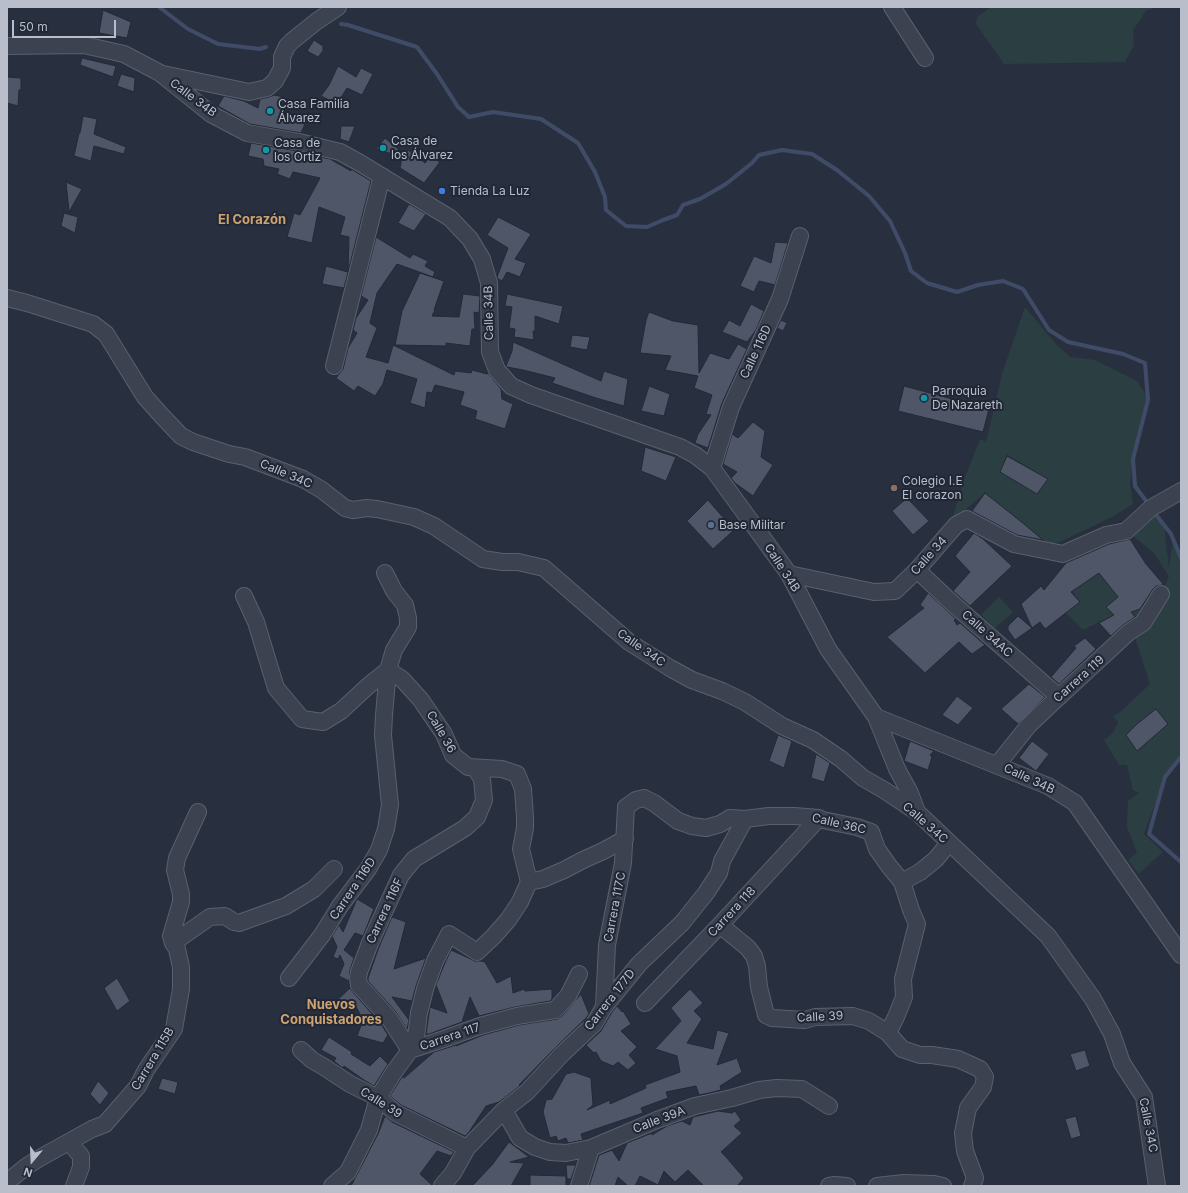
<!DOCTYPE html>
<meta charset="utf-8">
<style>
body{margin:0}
#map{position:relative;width:1188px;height:1193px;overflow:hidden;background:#283040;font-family:Inter,sans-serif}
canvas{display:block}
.frame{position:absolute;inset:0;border:8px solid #b9beca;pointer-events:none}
.north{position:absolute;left:12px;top:1141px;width:40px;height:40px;-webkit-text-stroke:3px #212735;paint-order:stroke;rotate:199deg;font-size:11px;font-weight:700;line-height:16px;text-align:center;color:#b9beca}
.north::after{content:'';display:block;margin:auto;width:14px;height:18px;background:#b9beca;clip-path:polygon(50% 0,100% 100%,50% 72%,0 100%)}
.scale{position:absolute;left:12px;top:20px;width:104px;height:18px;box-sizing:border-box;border:2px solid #b9beca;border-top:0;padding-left:5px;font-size:12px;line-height:14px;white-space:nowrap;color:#b9beca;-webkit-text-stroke:3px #212735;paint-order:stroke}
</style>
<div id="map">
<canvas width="1188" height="1193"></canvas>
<div class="frame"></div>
<div class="north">N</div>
<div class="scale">50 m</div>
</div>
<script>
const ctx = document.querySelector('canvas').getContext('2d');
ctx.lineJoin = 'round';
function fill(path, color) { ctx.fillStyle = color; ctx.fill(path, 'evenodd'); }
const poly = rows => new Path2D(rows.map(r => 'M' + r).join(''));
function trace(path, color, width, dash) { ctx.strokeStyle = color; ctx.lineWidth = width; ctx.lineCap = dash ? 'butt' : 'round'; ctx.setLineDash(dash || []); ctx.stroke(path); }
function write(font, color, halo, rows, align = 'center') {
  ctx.font = font + ' Inter,sans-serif'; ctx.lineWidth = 4; ctx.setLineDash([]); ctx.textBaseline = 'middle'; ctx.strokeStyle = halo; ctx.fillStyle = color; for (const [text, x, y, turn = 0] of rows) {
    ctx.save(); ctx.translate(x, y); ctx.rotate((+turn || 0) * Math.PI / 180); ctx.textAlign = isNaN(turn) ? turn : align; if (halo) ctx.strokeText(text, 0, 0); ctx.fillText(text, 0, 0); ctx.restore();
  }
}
fill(poly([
 [991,7,1157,7,1146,11,1133,30,1134,45,1125,62,1004,64,976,24,977,17],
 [1025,307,1056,344,1070,357,1095,360,1137,381,1147,396,1133,459,1130,484,1133,504,1112,517,1051,546,985,493,951,522,965,477,980,439,986,442,1002,374],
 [1006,454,1048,479,1037,494,1000,472,1007,455],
 [1151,508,1164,526,1169,568,1173,540,1181,559,1181,757,1165,777,1144,834,1163,852,1148,865,1139,874,1128,860,1137,853,1127,827,1128,801,1139,793,1133,790,1127,765,1119,765,1104,740,1113,733,1118,722,1113,716,1119,713,1150,684,1134,635,1162,594,1169,576,1154,553,1127,531],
 [1099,573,1116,573,1143,608,1150,606,1138,621,1119,597,1107,607,1114,615,1083,630,1066,613,1080,602,1072,590,1082,580,1085,583],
 [999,597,1013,612,995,628,981,615]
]), '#2b3e42');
trace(poly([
 [159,7,188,29,218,44,260,49,266,47],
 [341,24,348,25,417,47,437,74,458,107,469,117,493,112,541,119,578,143,595,172,605,197,606,210,626,226,647,227,663,220,677,215,683,205,700,199,726,184,752,163,759,155,782,150,812,154,837,170,869,196,890,221,905,253,911,271,927,283,957,292,978,285,1003,281,1023,289,1049,330,1068,342,1123,354,1145,363,1148,400,1133,459,1135,486,1149,505],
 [1153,511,1171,534,1181,558],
 [1181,757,1165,777,1149,834,1181,862]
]), '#404c67', 4);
const building = poly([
 [103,10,131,22,127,38,99,33,103,10],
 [314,40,323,46,323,51,318,57,307,51,314,40],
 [82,58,116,66,113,77,80,65,82,58],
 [338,66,356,77,361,68,373,74,362,95,347,88,337,104,321,96,329,85,338,66],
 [121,74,135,78,134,92,117,86,121,74],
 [7,77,21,78,21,90,19,90,18,106,7,103,7,77],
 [274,95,284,97,280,107,284,107,283,114,291,117,290,121,305,124,301,133,250,124,218,106,224,96,244,101,258,108,260,99,269,97,274,95],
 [83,116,97,119,94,134,126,147,124,154,94,146,91,161,74,156,79,133,80,133,83,116],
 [341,126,355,126,349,142,340,139,341,126],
 [385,138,404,154,408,150,425,163,430,156,440,162,424,183,400,168,402,157,376,149,385,138],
 [251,143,297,151,301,152,301,153,330,159,351,171,351,169,371,181,348,272,349,237,340,235,345,217,319,207,312,243,287,237,294,213,300,215,320,178,293,172,290,179,277,174,279,169,264,166,263,159,248,156,251,143],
 [66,182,82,189,69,212,66,182],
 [409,204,426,214,414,231,398,223,409,204],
 [64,213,78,217,75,233,61,226,64,213],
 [498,217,531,234,515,259,526,263,520,277,507,272,502,281,498,279,497,277,508,248,487,235,498,217],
 [376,237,410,258,413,254,428,261,425,266,435,272,433,277,397,264,377,293,370,323,377,328,366,357,388,363,393,345,454,375,455,371,471,373,472,370,487,374,488,373,501,389,502,399,513,404,505,429,475,419,477,411,460,405,464,392,435,385,432,393,427,392,425,408,410,403,417,379,387,370,383,384,375,396,358,386,354,391,336,378,343,369,348,348,357,333,353,330,356,318,368,300,361,296,376,237],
 [775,242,788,243,775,285,759,281,754,292,740,286,754,256,771,263,775,242],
 [326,266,348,272,344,288,322,284,326,266],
 [420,273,444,281,434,310,435,310,432,316,459,317,463,294,480,296,479,313,474,312,475,329,472,329,470,346,446,343,446,346,395,345,402,311,420,273],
 [507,294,563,306,559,324,535,316,535,331,533,331,534,340,514,337,515,329,509,328,512,307,505,306,507,294],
 [751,304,764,311,756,330,747,342,722,332,729,320,740,326,751,304],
 [649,312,673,321,698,325,699,373,710,353,729,359,738,344,747,349,722,403,708,448,695,443,698,434,711,415,706,414,712,395,694,388,698,376,665,370,671,356,640,353,646,320,649,312],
 [781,320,787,323,783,331,777,328,781,320],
 [572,335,590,337,587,350,570,347,572,335],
 [513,342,601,381,604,371,628,379,624,406,596,398,552,383,555,378,523,370,507,367,506,366,512,351,513,342],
 [649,386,670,394,664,416,641,411,649,386],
 [904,386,989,409,983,432,898,411,904,386],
 [753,422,765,431,761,457,773,465,753,496,735,483,731,478,737,472,723,464,732,434,738,438,753,422],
 [645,447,676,457,666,481,641,471,645,447],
 [1007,456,1048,479,1037,494,1000,472,1007,456],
 [985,493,1024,524,1043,540,1017,535,972,511,985,493],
 [907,498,929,521,913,535,892,511,907,498],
 [708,500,734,530,713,549,687,521,708,500],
 [974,533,983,539,1012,566,970,606,953,591,970,572,955,556,974,533],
 [1130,539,1146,564,1164,585,1161,585,1156,586,1153,589,1140,609,1131,612,1135,617,1123,625,1111,636,1099,623,1114,615,1106,607,1118,597,1099,573,1071,592,1080,602,1045,629,1040,622,1032,628,1021,604,1041,586,1044,590,1066,563,1109,544,1130,539],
 [928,593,956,619,954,620,957,625,960,623,985,645,972,654,959,642,925,673,887,637,924,608,920,605,928,593],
 [1018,616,1032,628,1015,640,1008,630,1008,626,1018,616],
 [1085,638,1096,649,1059,684,1051,677,1076,648,1074,646,1085,638],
 [1029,684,1045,697,1018,724,1001,709,1029,684],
 [957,696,973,708,958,725,942,715,957,696],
 [1156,709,1168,724,1137,751,1126,735,1137,724,1156,709],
 [778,735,792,741,784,768,769,761,778,735],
 [910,741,934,751,930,755,932,757,928,770,904,761,910,741],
 [1032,741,1049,754,1036,771,1019,758,1032,741],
 [816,754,830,763,824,782,811,778,816,754],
 [357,899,374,909,363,936,355,933,344,950,354,958,350,970,349,981,339,976,344,964,340,955,338,959,333,957,337,947,332,936,339,925,343,932,357,899],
 [392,917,406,922,394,969,426,958,416,986,412,1001,392,997,409,1020,407,1029,396,1012,368,981,368,978,379,947,392,917],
 [451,950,475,961,481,961,485,962,497,983,511,976,513,993,524,989,525,991,552,989,552,999,550,1001,515,1007,479,1016,470,997,462,1022,429,1034,426,1034,430,1007,447,1013,436,985,444,965,451,950],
 [117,978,130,1001,117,1011,104,988,117,978],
 [350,988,352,991,381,1024,388,1035,383,1043,357,1036,363,1020,352,999,336,1012,331,1006,350,988],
 [690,989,703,1003,694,1011,702,1019,687,1043,713,1049,717,1030,729,1033,717,1065,737,1058,742,1072,720,1086,721,1090,709,1093,699,1095,696,1086,666,1092,668,1098,641,1108,643,1113,581,1134,583,1140,568,1143,566,1138,558,1141,556,1136,550,1138,543,1112,546,1100,552,1099,566,1074,574,1072,591,1078,593,1105,587,1110,610,1100,610,1104,646,1088,645,1085,680,1072,677,1056,655,1049,681,1021,671,1008,690,989],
 [581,994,589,1014,586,1018,555,1048,519,1085,520,1086,499,1102,486,1106,469,1132,465,1136,401,1105,390,1096,402,1077,404,1078,434,1052,456,1045,456,1046,483,1035,519,1025,557,1019,562,1016,581,994],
 [617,1006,622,1012,623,1011,631,1024,621,1031,637,1047,629,1055,636,1063,628,1070,618,1062,613,1066,601,1061,596,1052,594,1053,586,1045,601,1031,612,1012,617,1006],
 [329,1037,352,1052,351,1054,370,1066,380,1056,388,1064,374,1086,364,1080,344,1066,343,1068,340,1066,334,1061,336,1058,321,1050,329,1037],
 [1085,1050,1090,1066,1076,1071,1070,1054,1085,1050],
 [162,1078,178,1082,175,1094,158,1089,162,1078],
 [98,1081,109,1093,100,1105,90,1094,98,1081],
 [718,1111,732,1113,735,1111,741,1120,734,1126,742,1133,721,1152,726,1157,744,1178,737,1186,704,1186,688,1170,675,1182,664,1171,658,1185,640,1176,635,1186,628,1186,618,1177,615,1186,589,1186,599,1155,612,1150,619,1161,627,1143,652,1133,652,1135,667,1126,682,1121,690,1125,693,1117,718,1111],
 [385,1116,392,1122,454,1152,451,1156,437,1151,420,1174,433,1186,351,1186,378,1134,385,1116],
 [1076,1116,1081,1136,1071,1139,1065,1119,1076,1116],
 [509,1142,529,1157,510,1162,524,1163,511,1186,472,1186,492,1165,509,1142],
 [566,1165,576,1165,571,1179,567,1179,566,1165],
 [530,1175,566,1176,566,1186,530,1186,530,1175]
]);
fill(building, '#4f5668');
trace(building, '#232937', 1);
const minor = poly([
 [892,7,925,58],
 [7,46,84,45,124,54,160,73,211,114,247,133,299,142,340,152,360,163,450,218,470,239,482,259,489,283,490,352,497,370,511,386,531,395,680,447,695,455,712,468,789,574,828,649,876,717,1048,786,1075,803,1181,955],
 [163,74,249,92,267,88,275,81,282,68,282,57,287,46,292,41,317,21,338,7],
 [7,298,27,303,93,324,106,334,145,397,162,416,181,436,193,442,229,454,245,457,303,479,322,490,345,508,353,510,367,508,377,509,414,517,434,526,483,559,502,562,518,562,544,568,629,642,670,668,692,680,722,691,745,702,782,726,813,740,841,759,863,778,884,790,917,812,1048,936,1093,999,1112,1034,1122,1063,1144,1097,1157,1186],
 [334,366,382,176],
 [712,468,731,407,780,299,800,236],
 [917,570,951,602,1059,697],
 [385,573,394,591,405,605,408,618,408,627,394,650,388,670,402,679,421,700,444,734,453,755,468,767,502,769,517,774,523,789,525,817,525,828,521,849,529,882],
 [789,574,874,592,895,591,917,570,956,525,967,519,1014,544,1063,554,1106,535,1126,531,1151,508,1181,491],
 [244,596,256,622,276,688,302,719,323,722,341,711,368,686,388,670],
 [876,717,897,769,910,793,917,812],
 [997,765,1029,725,1049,706,1129,632,1143,623,1161,594],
 [198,812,177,858,175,870,181,894,181,902,171,936,173,943,210,917,225,916,234,922,239,923,286,906,314,889,334,869],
 [529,882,543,879,564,870,583,860,603,851,625,839],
 [902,882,920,872,936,859,949,843],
 [720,925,748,948,754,956,757,966,759,987,766,1015,772,1018,805,1020,815,1017,853,1016,869,1021,888,1033,902,1049,920,1055,932,1055,958,1059,980,1069,985,1077,983,1087,968,1108,963,1133,965,1151,975,1178,972,1186],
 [289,978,322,935,340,906,368,869,379,850,386,829,390,805,383,735,384,715,388,670],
 [645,1003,720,925,818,819],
 [604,1007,607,945,623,863,626,807,636,800,644,798,654,803,678,821,692,826,706,828,720,824,730,818,745,819,769,816,794,816,819,818,818,819,857,827,871,832,877,849,889,866,902,882,911,910,917,924,903,979,904,997,896,1017,888,1033],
 [301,1050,312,1060,324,1067,350,1084,378,1098,396,1113,467,1148],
 [410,1050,389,1018,359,985,358,978,359,972,370,943,401,875,414,859,465,828,477,817,484,800,482,779,475,768],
 [410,1050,444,1039,480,1026,517,1016,555,1010,568,996,579,974],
 [504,1110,520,1138,535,1147,550,1152,566,1153,591,1148,657,1120,695,1106,732,1098,759,1090,777,1088,802,1089,829,1106],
 [69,1142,81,1156,81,1167,74,1186],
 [7,1182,27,1166,38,1159,92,1129,105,1124,138,1086,146,1070,174,1029,181,989,181,967,177,949,173,943],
 [332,1186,348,1172,369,1130,378,1098,394,1072,410,1050,416,1037,419,1013,425,989,435,961,449,934,477,952,493,937,508,920,520,902,529,882],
 [442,1186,453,1173,467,1148,504,1110,527,1092,562,1054,594,1024,604,1007,639,964,682,923,706,893,719,873,722,861,745,819],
 [579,1186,591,1148],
 [829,1186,835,1185,847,1186],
 [877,1186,904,1183,934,1184,943,1186]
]);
trace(minor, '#5a606d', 18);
trace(minor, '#3c4250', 16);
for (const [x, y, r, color] of [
 [270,111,4,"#0f9aa8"],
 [383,148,4,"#0f9aa8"],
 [266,150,4,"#0f9aa8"],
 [442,191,4,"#3f7fe0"],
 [924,398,4,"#0f9aa8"],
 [894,488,4,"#8d6e63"],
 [711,525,4,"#5c6f8a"]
]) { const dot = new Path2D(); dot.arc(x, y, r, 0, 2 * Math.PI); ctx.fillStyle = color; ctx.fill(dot); trace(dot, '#212735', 1.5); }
write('12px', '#b9beca', '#212735', [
 ["Calle 34B",193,98,37],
 ["Calle 34B",489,313,-91],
 ["Calle 116D",756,352,-65],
 ["Calle 34C",286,474,23],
 ["Calle 34",929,556,-48],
 ["Calle 34B",782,568,57],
 ["Calle 34AC",987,634,42],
 ["Calle 34C",641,648,35],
 ["Carrera 119",1079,679,-42],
 ["Calle 36",441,732,60],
 ["Calle 34B",1029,779,25],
 ["Calle 34C",925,823,41],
 ["Calle 36C",839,824,13],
 ["Carrera 116D",353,889,-56],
 ["Carrera 117C",615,907,-79],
 ["Carrera 116F",385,911,-65],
 ["Carrera 118",732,912,-47],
 ["Carrera 177D",610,1000,-52],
 ["Calle 39",820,1017,-3],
 ["Carrera 117",450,1037,-19],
 ["Carrera 115B",153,1059,-59],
 ["Calle 39",381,1103,32],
 ["Calle 39A",659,1120,-21],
 ["Calle 34C",1148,1125,79]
]);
write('12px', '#b9beca', '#212735', [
 ["Casa Familia",278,104],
 ["Álvarez",278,118],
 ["Casa de",391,141],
 ["los Álvarez",391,155],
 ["Casa de",274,143],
 ["los Ortiz",274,157],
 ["Tienda La Luz",450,191],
 ["Parroquia",932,391],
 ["De Nazareth",932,405],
 ["Colegio I.E",902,481],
 ["El corazon",902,495],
 ["Base Militar",719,525]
], 'left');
write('bold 13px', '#cea370', '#212735', [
 ["El Corazón",252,220],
 ["Nuevos",331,1005],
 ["Conquistadores",331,1020]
]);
</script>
